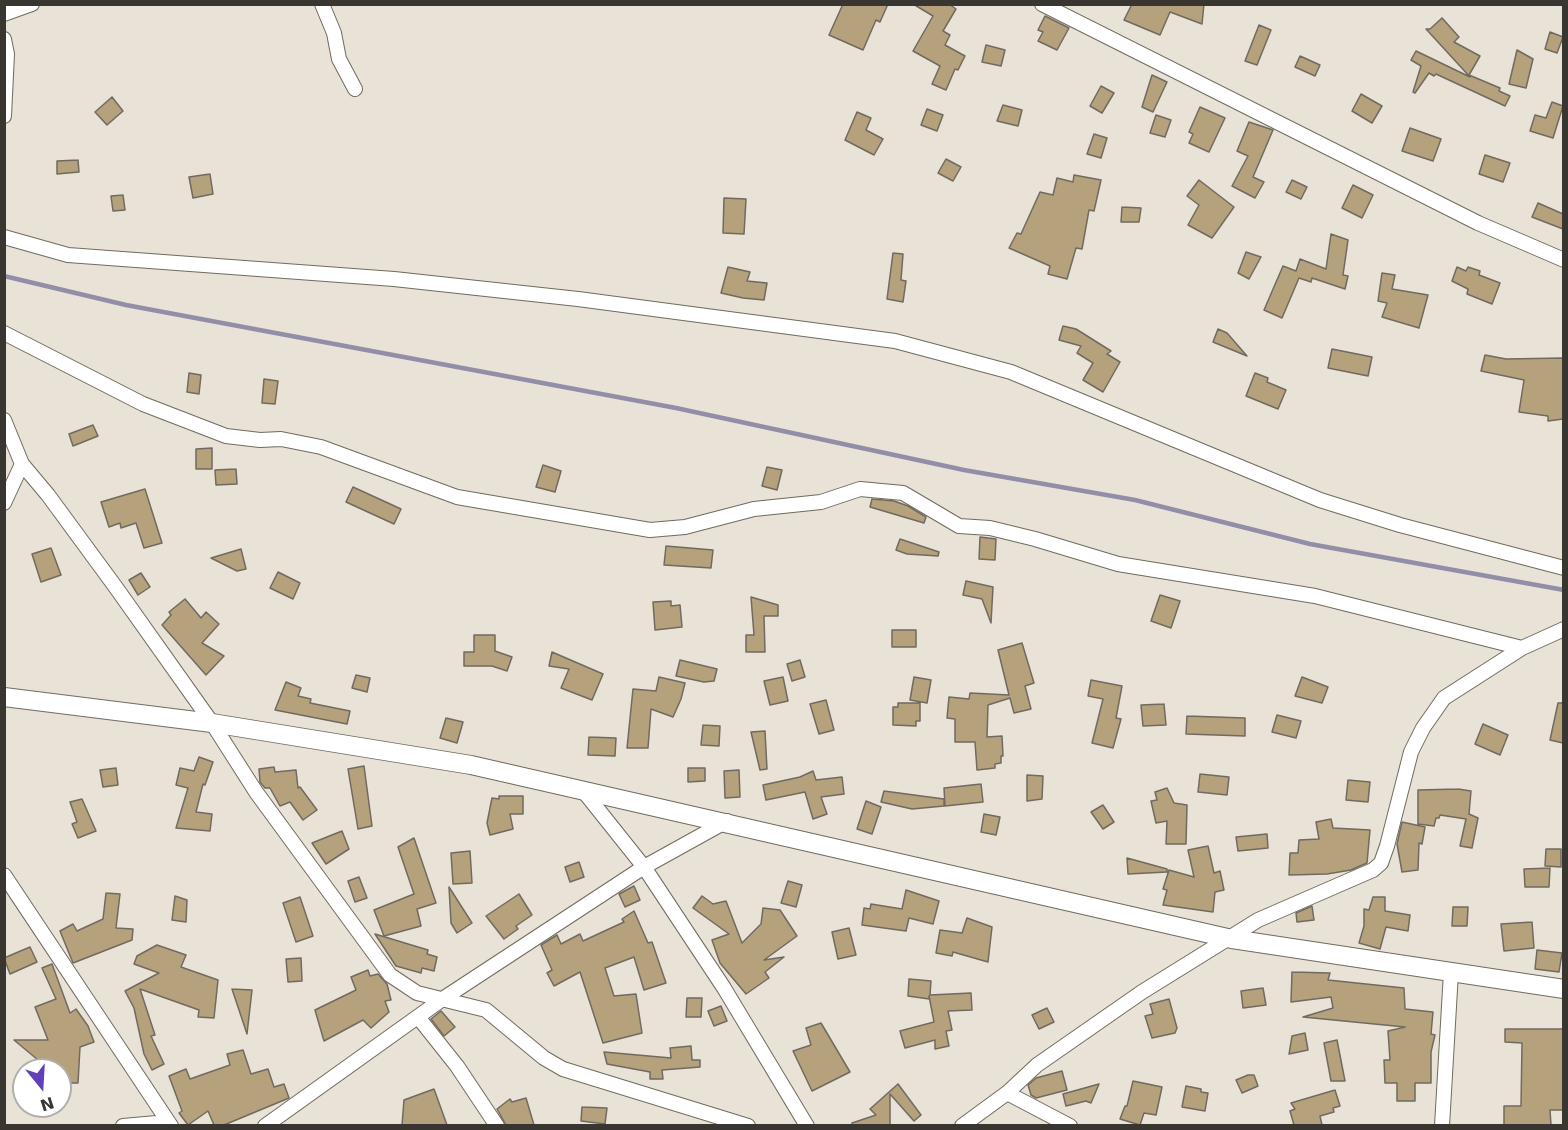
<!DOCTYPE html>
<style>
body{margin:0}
#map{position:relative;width:1568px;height:1130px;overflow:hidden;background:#e9e2d6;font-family:"DejaVu Sans",sans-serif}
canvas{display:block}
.frame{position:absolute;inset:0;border:6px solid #393632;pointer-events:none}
.north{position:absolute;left:12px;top:1058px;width:60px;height:60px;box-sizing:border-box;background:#fff;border:2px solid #b0afad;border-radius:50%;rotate:162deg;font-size:16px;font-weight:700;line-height:24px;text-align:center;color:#393632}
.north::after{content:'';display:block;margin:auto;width:21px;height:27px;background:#6140b8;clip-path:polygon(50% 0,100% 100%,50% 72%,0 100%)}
</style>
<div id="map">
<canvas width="1568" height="1130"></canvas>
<div class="frame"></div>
<div class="north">N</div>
</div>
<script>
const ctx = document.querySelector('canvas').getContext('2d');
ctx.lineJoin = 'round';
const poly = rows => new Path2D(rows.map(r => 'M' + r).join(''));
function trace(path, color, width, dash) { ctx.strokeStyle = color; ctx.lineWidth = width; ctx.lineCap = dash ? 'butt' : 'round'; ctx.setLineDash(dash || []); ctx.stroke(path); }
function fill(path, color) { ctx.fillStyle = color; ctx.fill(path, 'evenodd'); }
trace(poly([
 [4,276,126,305,676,408,964,470,1135,500,1310,544,1564,590]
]), '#928ea8', 4.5);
const building = poly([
 [843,4,888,4,880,22,876,20,863,50,829,35,843,4],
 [913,4,949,4,956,9,943,31,950,35,945,45,965,56,958,70,955,69,946,90,932,84,940,66,913,51,933,16,913,4],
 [1132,4,1204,4,1202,24,1170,12,1160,35,1124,20,1132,4],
 [1045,16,1069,28,1057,50,1038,41,1043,32,1038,30,1045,16],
 [1442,18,1459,37,1454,42,1480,56,1469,75,1500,88,1499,91,1510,96,1505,106,1436,74,1434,76,1429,73,1415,93,1413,92,1421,66,1411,60,1416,51,1470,77,1426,29,1430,29,1442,18],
 [1259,25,1271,30,1257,65,1245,61,1259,25],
 [1550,32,1563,37,1557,53,1545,49,1550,32],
 [986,45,1005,50,1001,66,982,62,986,45],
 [1517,50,1533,59,1526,88,1509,84,1517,50],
 [1300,56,1320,65,1315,76,1295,67,1300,56],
 [1152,75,1167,82,1153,112,1142,107,1152,75],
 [1101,86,1114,93,1102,113,1090,106,1101,86],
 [1361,94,1382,106,1372,123,1352,111,1361,94],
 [112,97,123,111,107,125,95,112,112,97],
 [1552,102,1563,106,1553,138,1530,131,1535,115,1546,118,1552,102],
 [1003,105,1022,110,1018,126,997,121,1003,105],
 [1200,107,1225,118,1209,152,1189,143,1193,134,1189,132,1200,107],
 [927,109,943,115,937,131,921,125,927,109],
 [857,112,871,118,866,130,883,139,874,155,845,140,857,112],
 [1156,115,1171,120,1165,137,1150,133,1156,115],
 [1249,122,1273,130,1253,177,1264,182,1255,198,1232,186,1248,156,1237,151,1249,122],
 [1410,128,1441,139,1433,161,1402,151,1410,128],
 [1094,134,1107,138,1101,158,1087,154,1094,134],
 [1485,155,1510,163,1503,182,1479,174,1485,155],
 [946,159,961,167,953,181,938,173,946,159],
 [78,160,79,172,57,174,57,161,78,160],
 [210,174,213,194,193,198,189,177,210,174],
 [1074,175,1101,180,1094,211,1089,210,1082,249,1076,248,1067,279,1048,274,1050,266,1009,248,1017,233,1021,234,1040,192,1053,195,1057,178,1073,182,1074,175],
 [1199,180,1234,207,1212,238,1188,225,1199,205,1187,196,1199,180],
 [1292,180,1307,187,1301,199,1286,192,1292,180],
 [1353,185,1373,195,1362,218,1342,208,1353,185],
 [123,195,125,210,113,211,111,196,123,195],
 [724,198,746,199,744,234,723,233,724,198],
 [1538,203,1563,214,1563,229,1532,217,1538,203],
 [1122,207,1141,208,1139,222,1121,222,1122,207],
 [1331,234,1348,240,1343,275,1348,276,1345,289,1312,278,1311,282,1299,278,1282,318,1264,310,1283,266,1296,271,1300,259,1326,269,1331,234],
 [1246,252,1261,257,1249,279,1238,273,1246,252],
 [893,253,903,254,901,280,906,281,903,302,887,299,893,253],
 [728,267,750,272,747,281,767,283,764,300,743,298,721,293,728,267],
 [1457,267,1466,271,1468,267,1480,271,1479,275,1500,283,1492,304,1467,294,1468,289,1452,281,1457,267],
 [1382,273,1395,275,1392,289,1428,295,1419,328,1382,317,1387,303,1378,301,1382,273],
 [1063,326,1076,329,1111,351,1107,354,1120,362,1103,392,1083,380,1093,363,1077,353,1081,346,1059,340,1063,326],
 [1218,329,1227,333,1247,356,1213,342,1218,329],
 [1332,349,1372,357,1368,376,1328,368,1332,349],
 [1485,355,1506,359,1563,358,1563,419,1548,421,1548,416,1519,412,1524,380,1481,371,1485,355],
 [189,373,201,375,199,394,187,392,189,373],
 [1255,373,1268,378,1267,382,1286,390,1278,409,1246,396,1255,373],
 [264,379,278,381,275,404,262,403,264,379],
 [93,425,98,436,73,446,69,434,93,425],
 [212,448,212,469,196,469,196,449,212,448],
 [543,465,561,471,555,492,536,487,543,465],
 [767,467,782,470,777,490,762,486,767,467],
 [236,469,237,484,216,485,215,470,236,469],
 [353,487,401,509,394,524,346,502,353,487],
 [145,489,162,543,144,548,136,523,121,528,120,523,109,527,101,502,145,489],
 [872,499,894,501,908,506,926,517,924,523,870,507,872,499],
 [980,537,996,539,995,560,979,559,980,537],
 [900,539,939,552,938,556,907,554,896,550,900,539],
 [666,546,713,550,711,568,664,565,666,546],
 [51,548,61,575,41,582,32,554,51,548],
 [241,549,246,569,237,571,211,558,241,549],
 [278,572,300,583,293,599,270,588,278,572],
 [141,573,150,587,138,595,129,580,141,573],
 [966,581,993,587,991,623,982,599,963,595,966,581],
 [1160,595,1180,601,1171,628,1151,621,1160,595],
 [751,597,778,605,778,616,764,616,765,652,746,652,746,635,754,635,751,597],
 [185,599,201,618,206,612,219,624,202,643,224,656,206,675,162,625,171,615,169,612,185,599],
 [671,601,671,606,680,605,682,627,655,630,653,602,671,601],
 [892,630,916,630,916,647,892,647,892,630],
 [474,635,495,635,495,651,512,657,507,671,492,666,464,666,464,652,474,652,474,635],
 [1022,643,1034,683,1025,686,1031,709,1014,713,1010,698,988,705,987,737,1002,736,1003,756,1001,756,1001,763,995,764,995,768,977,770,975,742,955,742,955,719,947,718,949,697,969,699,970,693,1009,695,998,650,1022,643],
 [552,652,603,674,592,700,561,688,569,669,549,666,552,652],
 [680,660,717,669,714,681,704,682,676,676,680,660],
 [800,660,805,677,792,681,787,664,800,660],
 [356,675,370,678,367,692,352,688,356,675],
 [659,677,685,683,681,699,673,717,651,709,648,748,627,748,633,689,656,691,659,677],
 [783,677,788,701,770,705,764,681,783,677],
 [914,677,931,680,927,703,910,700,914,677],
 [1302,677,1328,687,1322,703,1295,696,1302,677],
 [1091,680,1122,686,1116,718,1121,719,1113,748,1092,743,1103,699,1088,696,1091,680],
 [286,682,301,688,298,696,311,699,310,703,350,711,347,724,275,710,286,682],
 [826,700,834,730,819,734,810,704,826,700],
 [898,703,920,703,920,721,916,721,916,726,893,725,893,707,898,707,898,703],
 [1558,703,1563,703,1563,743,1550,740,1558,703],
 [1164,704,1166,725,1143,726,1141,705,1164,704],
 [1277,715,1301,721,1296,738,1272,732,1277,715],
 [1187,716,1245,718,1245,736,1186,734,1187,716],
 [446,718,463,722,457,743,440,738,446,718],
 [1483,724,1508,735,1500,755,1475,744,1483,724],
 [703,725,720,726,719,746,701,745,703,725],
 [765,731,767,769,760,770,751,732,765,731],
 [589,737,616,738,615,756,588,755,589,737],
 [199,757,213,762,205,785,203,784,196,812,212,814,210,831,176,828,188,788,176,785,180,768,194,771,199,757],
 [364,766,372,826,358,829,348,769,364,766],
 [274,767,275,772,296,770,298,788,300,787,317,810,303,820,290,802,280,806,270,788,265,788,260,782,259,769,274,767],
 [116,768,118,785,103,787,100,770,116,768],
 [688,768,705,768,705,781,688,782,688,768],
 [739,770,740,797,725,798,724,771,739,770],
 [813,771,816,780,842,777,844,794,821,797,827,814,813,819,805,792,766,800,763,785,800,777,813,771],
 [1200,774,1229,777,1227,795,1198,792,1200,774],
 [1027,775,1043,776,1042,799,1027,801,1027,775],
 [1348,780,1370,782,1368,802,1346,800,1348,780],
 [981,784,983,802,945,806,944,788,981,784],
 [1167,788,1174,803,1187,805,1186,844,1166,844,1167,821,1156,823,1151,801,1157,800,1155,792,1167,788],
 [1458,789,1471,791,1469,814,1478,818,1472,848,1460,846,1466,819,1440,815,1439,818,1436,818,1434,826,1418,824,1418,790,1458,789],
 [884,791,944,799,944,806,912,809,881,802,884,791],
 [499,796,523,796,523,814,510,814,513,829,490,835,487,823,492,798,499,799,499,796],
 [82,799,96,831,78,838,72,824,77,822,70,802,82,799],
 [866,801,881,807,872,834,857,829,866,801],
 [1103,805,1114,822,1103,829,1091,812,1103,805],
 [984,814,1000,817,996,835,981,832,984,814],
 [1331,819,1333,828,1370,830,1367,863,1351,870,1327,874,1289,875,1290,853,1298,853,1299,840,1319,839,1316,822,1331,819],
 [1402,822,1425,827,1422,844,1419,843,1418,870,1402,872,1397,844,1402,822],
 [342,831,349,849,326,864,312,843,342,831],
 [1267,834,1268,848,1238,851,1236,837,1267,834],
 [414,838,436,903,417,909,421,926,384,936,374,910,414,894,398,847,414,838],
 [1208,846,1214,873,1220,871,1224,890,1215,892,1213,912,1163,905,1167,890,1163,889,1169,870,1194,877,1188,850,1208,846],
 [1546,849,1561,849,1561,867,1545,866,1546,849],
 [470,851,472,883,453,884,451,853,470,851],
 [1127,858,1167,869,1167,872,1128,874,1127,858],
 [579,862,584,877,570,882,565,867,579,862],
 [1550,868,1549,887,1525,887,1524,869,1550,868],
 [359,877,367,898,355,902,348,881,359,877],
 [788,881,802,885,796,907,781,903,788,881],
 [634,886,640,900,625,907,619,894,634,886],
 [449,887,472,923,457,933,451,923,449,887],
 [906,890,939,901,933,924,909,918,906,931,862,925,864,908,870,909,871,904,902,909,906,890],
 [106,893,120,894,116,928,133,929,132,940,73,963,60,931,73,924,77,931,103,919,106,893],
 [519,894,532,915,516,926,518,929,504,939,486,916,519,894],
 [175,896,187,900,186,922,172,920,175,896],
 [702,896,713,904,726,901,742,943,761,924,763,908,780,910,797,936,764,960,784,957,765,972,769,978,746,994,720,963,712,940,729,934,693,908,702,896],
 [300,897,313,936,296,942,283,903,300,897],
 [1373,897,1385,897,1385,911,1410,915,1408,931,1386,927,1380,949,1359,943,1364,926,1364,909,1369,910,1373,897],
 [1312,906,1314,920,1297,922,1296,913,1312,906],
 [1453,907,1468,907,1467,926,1452,926,1453,907],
 [634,911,648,943,652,942,666,983,644,990,634,957,605,968,614,996,636,994,642,1033,603,1043,580,972,554,986,547,973,552,970,541,945,557,935,561,944,580,934,583,941,624,922,622,919,634,911],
 [967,918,992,927,988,962,953,952,952,956,936,953,940,930,962,933,967,918],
 [1532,922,1534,948,1504,951,1501,924,1532,922],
 [849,928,856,955,838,959,832,932,849,928],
 [375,934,428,950,427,954,437,957,434,971,422,968,421,973,396,966,375,934],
 [157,945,186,955,181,967,218,980,214,1018,198,1017,199,1010,140,989,155,1035,151,1036,164,1064,152,1070,144,1054,134,1008,125,991,159,973,134,964,137,956,157,945],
 [30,947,37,962,10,974,4,958,30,947],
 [1537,950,1562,953,1559,972,1535,969,1537,950],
 [301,958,302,981,288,982,286,959,301,958],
 [52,964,70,1013,76,1009,88,1026,94,1042,80,1047,78,1083,65,1083,60,1078,60,1070,50,1070,14,1040,48,1040,35,1007,56,999,42,968,52,964],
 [368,970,370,976,378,974,387,984,391,1000,385,1001,389,1012,371,1028,363,1020,324,1041,315,1010,356,990,351,977,368,970],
 [1292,972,1330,973,1328,980,1404,988,1405,1009,1433,1012,1431,1034,1435,1035,1431,1052,1431,1083,1415,1083,1415,1101,1397,1101,1397,1083,1385,1083,1384,1060,1390,1060,1388,1031,1405,1027,1303,1017,1333,1008,1331,997,1291,1002,1292,972],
 [909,979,931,981,930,995,971,993,972,1010,948,1011,952,1030,946,1031,949,1046,935,1049,935,1040,905,1048,900,1031,934,1022,929,996,929,999,908,996,909,979],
 [1263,988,1266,1005,1243,1008,1241,991,1263,988],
 [232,989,252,990,247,1034,232,989],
 [687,998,702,998,701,1017,686,1017,687,998],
 [1169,999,1177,1028,1175,1033,1152,1038,1145,1016,1153,1014,1150,1004,1169,999],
 [721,1006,727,1021,714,1026,708,1011,721,1006],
 [1047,1008,1054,1022,1039,1029,1032,1015,1047,1008],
 [441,1011,455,1027,444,1036,431,1019,441,1011],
 [821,1023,850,1072,812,1091,793,1051,811,1045,806,1028,821,1023],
 [1505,1029,1563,1029,1563,1110,1550,1110,1551,1125,1504,1125,1504,1106,1521,1106,1522,1043,1505,1042,1505,1029],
 [1305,1033,1308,1050,1289,1054,1292,1036,1305,1033],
 [1337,1040,1345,1081,1331,1081,1324,1043,1337,1040],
 [691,1046,692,1060,700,1060,700,1067,662,1070,663,1079,650,1079,650,1072,607,1064,604,1052,671,1058,670,1048,691,1046],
 [243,1050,251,1074,268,1069,274,1087,284,1084,289,1098,224,1125,214,1125,208,1111,188,1125,179,1113,182,1111,169,1076,186,1069,190,1079,230,1065,227,1054,243,1050],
 [1062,1071,1067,1090,1036,1098,1031,1095,1028,1085,1036,1078,1062,1071],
 [1248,1075,1254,1075,1258,1086,1242,1093,1236,1080,1248,1075],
 [1133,1081,1162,1087,1156,1115,1144,1113,1140,1125,1120,1119,1125,1106,1127,1106,1133,1081],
 [898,1084,921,1115,914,1121,890,1094,890,1125,852,1125,852,1123,876,1115,870,1109,898,1084],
 [1099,1084,1091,1103,1086,1101,1066,1106,1063,1094,1099,1084],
 [1186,1086,1201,1089,1201,1092,1208,1093,1205,1111,1182,1107,1186,1086],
 [434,1089,447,1125,402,1125,404,1100,434,1089],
 [1335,1090,1340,1106,1333,1108,1334,1112,1320,1116,1322,1125,1294,1125,1290,1111,1295,1109,1291,1103,1335,1090],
 [526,1098,534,1125,506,1125,497,1109,510,1099,512,1102,526,1098],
 [582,1107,607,1108,605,1124,581,1121,582,1107]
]);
fill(building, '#b5a17c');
trace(building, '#706a60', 1.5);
const minor = poly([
 [322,4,334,33,339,59,355,89],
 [1042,4,1478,223,1564,260],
 [4,14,32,4],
 [4,39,7,54,4,116],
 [4,237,68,255,394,279,578,299,895,341,1011,372,1320,500,1400,525,1564,568],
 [4,333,143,404,226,436,260,440,281,439,321,447,457,497,650,530,685,527,754,509,821,502,860,489,903,493,959,526,990,528,1035,539,1118,564,1315,596,1522,648],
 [4,420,22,464,4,503],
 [22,464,48,495,117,589,212,723,256,792,390,975,417,993,486,1010,544,1058,563,1069,748,1126],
 [585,793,644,867,724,988,807,1126],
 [4,875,171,1126],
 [418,1017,457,1066,497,1126],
 [1007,1093,1070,1126],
 [123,1126,168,1122],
 [265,1126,444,998,644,867,727,821],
 [962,1126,1007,1093,1037,1065,1142,992,1258,920,1373,870,1381,863,1387,846,1411,752,1423,728,1444,698,1522,648,1564,629],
 [1442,1126,1451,972]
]);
const tertiary = poly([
 [4,697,212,723,471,765,1232,939,1564,989]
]);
trace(minor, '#706b60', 16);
trace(tertiary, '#706b60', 20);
trace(minor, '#fff', 14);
trace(tertiary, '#fff', 18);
</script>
